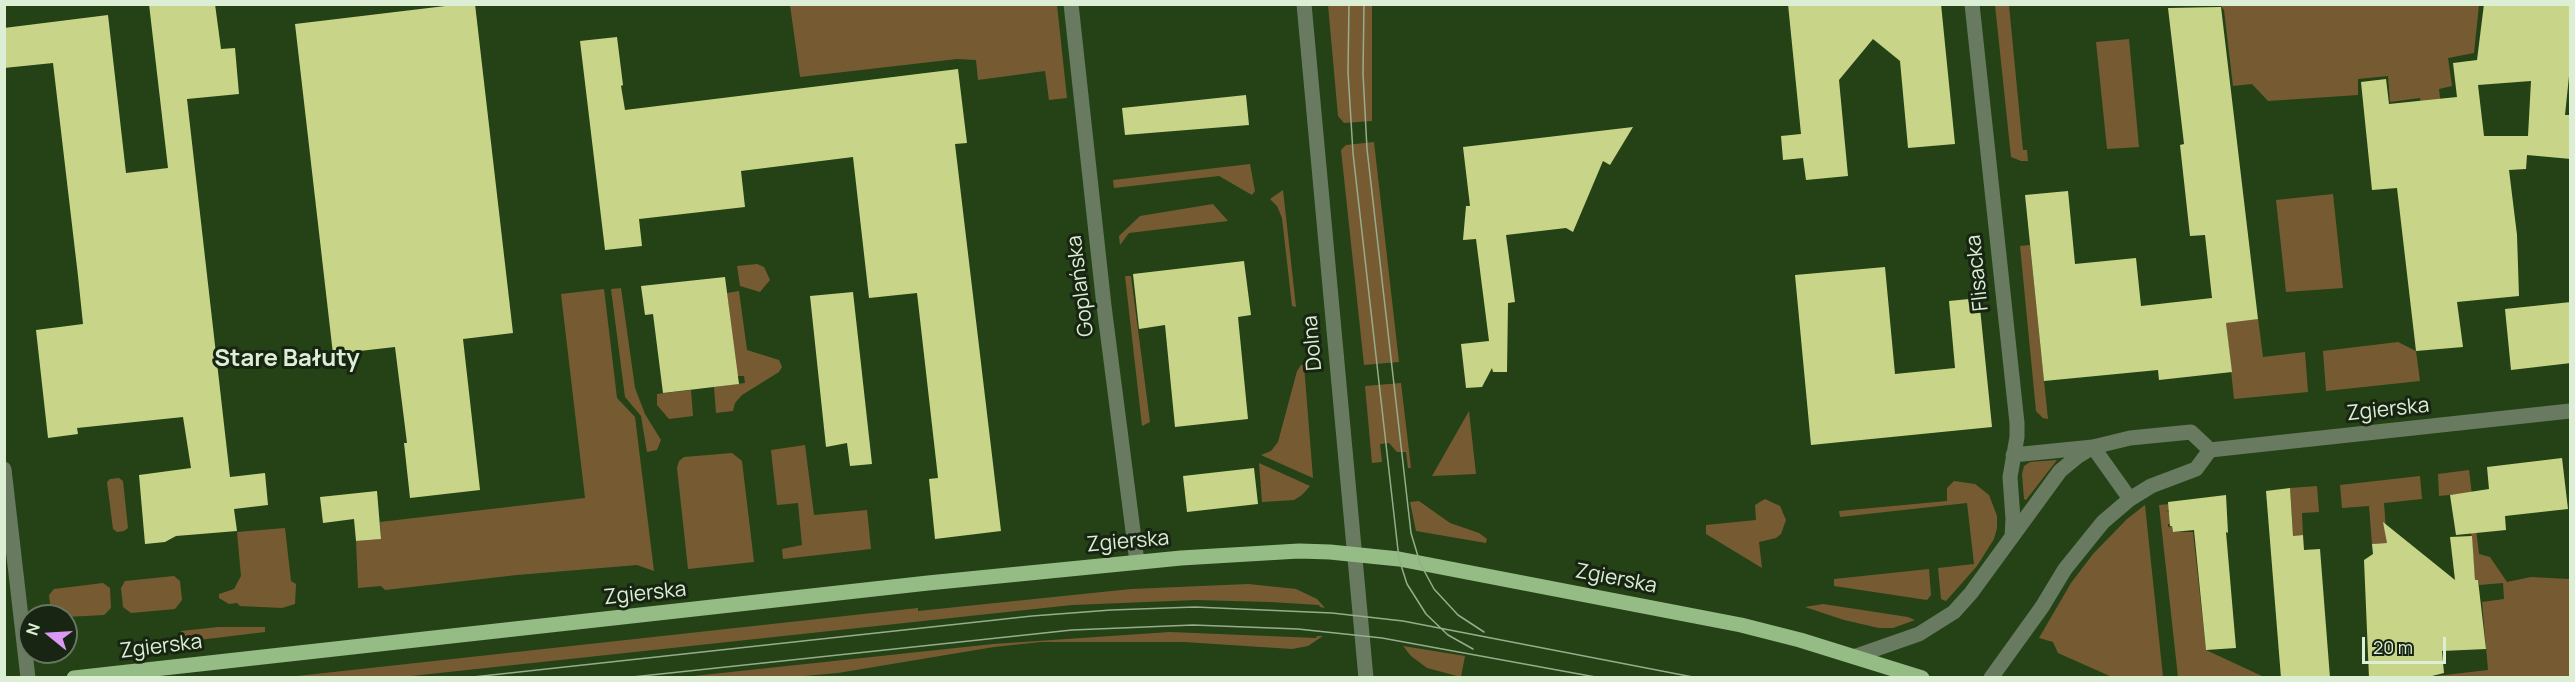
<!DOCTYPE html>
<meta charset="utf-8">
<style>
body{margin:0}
#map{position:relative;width:2575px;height:682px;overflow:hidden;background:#244216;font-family:Manrope,sans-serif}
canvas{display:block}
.frame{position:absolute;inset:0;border:6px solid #dcefd5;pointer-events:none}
.north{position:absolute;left:18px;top:604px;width:60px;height:60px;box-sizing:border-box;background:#172512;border:2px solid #667660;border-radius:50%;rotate:288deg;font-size:16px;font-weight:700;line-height:24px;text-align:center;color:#dcefd5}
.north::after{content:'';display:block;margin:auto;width:21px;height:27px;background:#dc99f4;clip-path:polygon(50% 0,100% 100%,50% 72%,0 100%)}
.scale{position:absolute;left:2362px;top:637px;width:84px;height:27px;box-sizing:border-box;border:3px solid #dcefd5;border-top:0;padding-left:8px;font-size:18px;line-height:21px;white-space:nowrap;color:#dcefd5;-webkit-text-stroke:4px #172512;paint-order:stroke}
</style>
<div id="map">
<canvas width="2575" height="682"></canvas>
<div class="frame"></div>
<div class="north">N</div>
<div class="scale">20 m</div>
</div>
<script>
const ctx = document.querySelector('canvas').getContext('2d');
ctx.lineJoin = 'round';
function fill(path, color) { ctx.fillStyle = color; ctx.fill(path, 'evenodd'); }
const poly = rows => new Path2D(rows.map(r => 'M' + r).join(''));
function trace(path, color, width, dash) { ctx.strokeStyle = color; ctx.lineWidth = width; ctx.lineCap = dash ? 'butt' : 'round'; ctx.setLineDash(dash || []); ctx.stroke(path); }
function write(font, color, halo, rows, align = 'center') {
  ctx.font = font + ' Manrope,sans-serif'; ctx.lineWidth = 6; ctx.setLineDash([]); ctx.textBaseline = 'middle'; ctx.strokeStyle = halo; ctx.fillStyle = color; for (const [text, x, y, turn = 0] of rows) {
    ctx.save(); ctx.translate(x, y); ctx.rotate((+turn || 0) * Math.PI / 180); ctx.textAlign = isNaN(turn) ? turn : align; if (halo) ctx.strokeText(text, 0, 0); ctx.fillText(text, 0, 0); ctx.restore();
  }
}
fill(poly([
 [790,5,1057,5,1067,98,1049,100,1045,71,978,80,976,60,957,59,800,77],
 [1328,5,1372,5,1372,121,1344,123,1338,116],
 [1995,5,2009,5,2023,150,2027,150,2028,161,2021,161,2011,157],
 [2220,5,2479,5,2474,53,2448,58,2452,86,2439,89,2463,299,2438,230,2420,98,2390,102,2388,76,2358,79,2358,95,2268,101,2252,84,2233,86,2224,10],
 [2129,39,2139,147,2107,149,2096,42],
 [1374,142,1399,362,1364,365,1341,150,1346,145],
 [1250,164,1255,191,1252,195,1219,176,1114,188,1113,180],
 [1283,190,1296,307,1292,306,1282,218,1277,206,1270,199],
 [2333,194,2343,288,2286,292,2276,200],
 [1213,204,1228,221,1129,233,1120,245,1119,236,1140,216],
 [2030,245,2043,371,2048,419,2043,418,2036,411,2020,246],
 [757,264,764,267,770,280,760,292,740,286,737,266],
 [1125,276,1131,276,1150,422,1142,426],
 [621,288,635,388,645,414,661,440,657,450,647,452,641,416,625,397,611,289],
 [604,289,617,398,635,417,654,571,637,565,517,575,385,590,381,586,358,588,356,541,381,539,380,522,585,498,561,294],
 [739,291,747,350,779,360,782,367,779,372,742,395,735,403,733,411,716,413,714,387,745,383,744,376,737,376,727,293],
 [2258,318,2263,357,2305,352,2308,392,2234,399,2226,323],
 [2398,342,2416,351,2420,381,2326,391,2323,351],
 [1301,365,1304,365,1313,478,1261,455,1271,451,1278,442,1297,371],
 [1401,383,1411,468,1408,468,1406,452,1397,452,1389,443,1380,444,1382,462,1372,463,1365,386],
 [691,390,693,416,669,419,657,405,657,394],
 [1469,411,1476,474,1432,476],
 [805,445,814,515,867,510,871,549,783,559,782,549,802,545,798,503,777,505,771,450],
 [732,453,742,461,754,562,688,569,677,468,679,461,684,457],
 [2057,460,2026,500,2024,499,2022,474,2024,466,2030,462],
 [1259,463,1310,486,1302,495,1294,500,1262,502],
 [2469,470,2479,554,2490,557,2507,582,2531,577,2570,579,2570,677,2419,678,2488,670,2482,602,2504,599,2503,583,2479,585,2478,580,2475,580,2468,493,2439,496,2438,474],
 [2420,476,2422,499,2384,503,2387,543,2372,544,2369,506,2342,508,2340,485],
 [119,478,123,481,128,528,124,531,117,532,113,529,107,482,110,479],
 [1954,481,1975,484,1989,495,1997,516,1997,528,1994,539,1977,566,1946,601,1941,599,1938,568,1974,564,1967,503,1840,517,1839,511,1947,501,1947,488],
 [2317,486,2319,512,2302,513,2303,535,2293,536,2290,488],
 [1765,499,1780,506,1786,520,1781,534,1776,538,1759,542,1762,568,1706,534,1706,525,1756,520,1755,505],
 [1419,501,1450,523,1479,533,1487,539,1486,543,1416,531,1410,502],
 [2170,504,2170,510,2166,511,2171,512,2172,524,2168,524,2168,527,2172,526,2173,532,2193,532,2206,650,2264,677,2178,677,2159,505],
 [2145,505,2163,677,2112,677,2058,653,2053,642,2039,638,2071,583,2093,554,2127,519],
 [285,528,291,581,296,584,295,604,282,608,240,606,237,603,229,604,219,598,219,594,234,589,241,576,237,532],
 [1929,569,1931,595,1927,600,1834,586,1834,579],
 [174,576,180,581,182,600,175,609,131,613,123,607,121,588,125,581],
 [103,583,110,588,111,608,104,615,66,617,55,616,51,613,49,595,54,589],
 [1248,584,1296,589,1317,599,1325,608,1320,607,1319,605,1270,602,1196,600,1072,605,402,677,288,677,918,608,918,611,1131,589],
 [1823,604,1908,617,1915,620,1893,628,1879,628,1844,620,1805,607],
 [218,627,265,627,265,632,182,642,181,631],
 [1170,632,1316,638,1317,636,1323,636,1308,646,1292,649,1184,642,1041,642,994,647,838,673,793,677,684,677,993,644],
 [1403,646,1465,656,1461,677,1427,668,1411,656]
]), '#765b32');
fill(poly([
 [149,4,215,4,221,49,235,48,239,94,187,99,230,477,265,473,268,505,234,509,237,531,176,536,165,542,145,544,139,475,191,468,183,417,77,428,78,434,48,438,36,330,83,324,78,276,53,63,4,68,4,28,108,15,126,173,168,168],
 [462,4,475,4,513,333,463,339,480,490,410,498,404,443,407,443,395,347,333,354,295,24],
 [1788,4,1941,4,1955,144,1908,148,1900,61,1873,39,1839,80,1848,176,1806,180,1803,158,1783,160,1781,136,1801,134],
 [2484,4,2571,6,2571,57,2565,115,2571,115,2571,159,2527,155,2526,169,2509,170,2517,235,2519,296,2457,302,2463,347,2416,351,2397,188,2372,190,2361,82,2386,79,2389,104,2457,97,2453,63,2477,60],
 [2531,81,2528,136,2484,136,2478,85],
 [2221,7,2258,319,2226,323,2232,372,2159,380,2158,370,2044,381,2025,195,2068,191,2075,264,2136,258,2141,306,2212,298,2205,235,2190,236,2180,145,2184,144,2168,8],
 [617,37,623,85,621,86,625,110,958,69,967,143,955,144,1001,531,935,539,929,479,938,478,917,293,869,298,853,157,741,171,745,207,639,219,642,246,605,250,580,41],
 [1246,95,1249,125,1125,135,1122,108],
 [1633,127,1610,165,1603,161,1573,232,1566,228,1506,235,1515,302,1508,303,1507,372,1493,372,1492,368,1482,387,1466,388,1461,344,1489,341,1476,239,1463,240,1466,206,1470,206,1463,147],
 [1244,261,1251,315,1238,317,1248,419,1175,427,1165,325,1139,329,1133,274],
 [1885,267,1895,374,1955,368,1949,301,1979,298,1992,427,1811,445,1795,275],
 [725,277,739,384,663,393,653,314,645,315,641,286],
 [853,292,872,464,850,466,847,443,826,447,810,296],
 [2571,302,2571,363,2511,370,2505,309],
 [2562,458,2568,509,2505,516,2506,530,2456,535,2450,495,2489,489,2487,467],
 [1254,468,1258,504,1187,512,1183,476],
 [2290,488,2293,536,2303,535,2304,550,2320,549,2330,678,2281,678,2266,491],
 [377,491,381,539,356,541,354,519,323,523,320,497],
 [2226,495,2228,533,2226,532,2236,648,2206,650,2194,530,2173,532,2172,526,2170,526,2168,502],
 [2383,522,2455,580,2450,537,2472,536,2475,580,2478,580,2486,649,2442,651,2444,673,2424,678,2369,678,2364,560,2373,554,2372,544,2387,543]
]), '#c8d589');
trace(poly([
 [1071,4,1104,306,1137,562],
 [1304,4,1366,678],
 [1972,4,2017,423,2017,437,2010,477,2013,519,2012,537],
 [2093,447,2130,499],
 [2013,455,2093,447,2130,438,2191,432,2210,450],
 [4,469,28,678],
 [1856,656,1919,634,1954,612,1971,593,2060,471,2077,457,2093,447],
 [1991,678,2042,607,2065,569,2103,522,2130,499,2151,486,2196,469,2210,450,2570,411]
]), '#687b61', 15);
trace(poly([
 [74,678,928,583,1181,558,1299,551,1330,552,1399,559,1741,625,1800,640,1922,678]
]), '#96bc86', 15);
trace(poly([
 [1349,4,1348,72,1353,153,1399,559,1407,584,1426,614,1448,635,1473,649],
 [1364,4,1363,74,1367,149,1411,533,1420,563,1434,589,1458,615,1484,632],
 [464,678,1032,616,1111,610,1195,607,1332,613,1403,621,1698,678],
 [623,678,1072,630,1193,625,1298,629,1382,638,1601,678]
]), '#96ad8c', 1.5);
write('21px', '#dcefd5', '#172512', [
 ["Flisacka",1978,273,-96],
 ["Goplańska",1081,286,-97],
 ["Dolna",1313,343,-95],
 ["Zgierska",2388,410,-6],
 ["Zgierska",1128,542,-5],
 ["Zgierska",1616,579,11],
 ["Zgierska",645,594,-6],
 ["Zgierska",161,647,-7]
]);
write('bold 24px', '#dcefd5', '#172512', [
 ["Stare Bałuty",287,359]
]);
</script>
